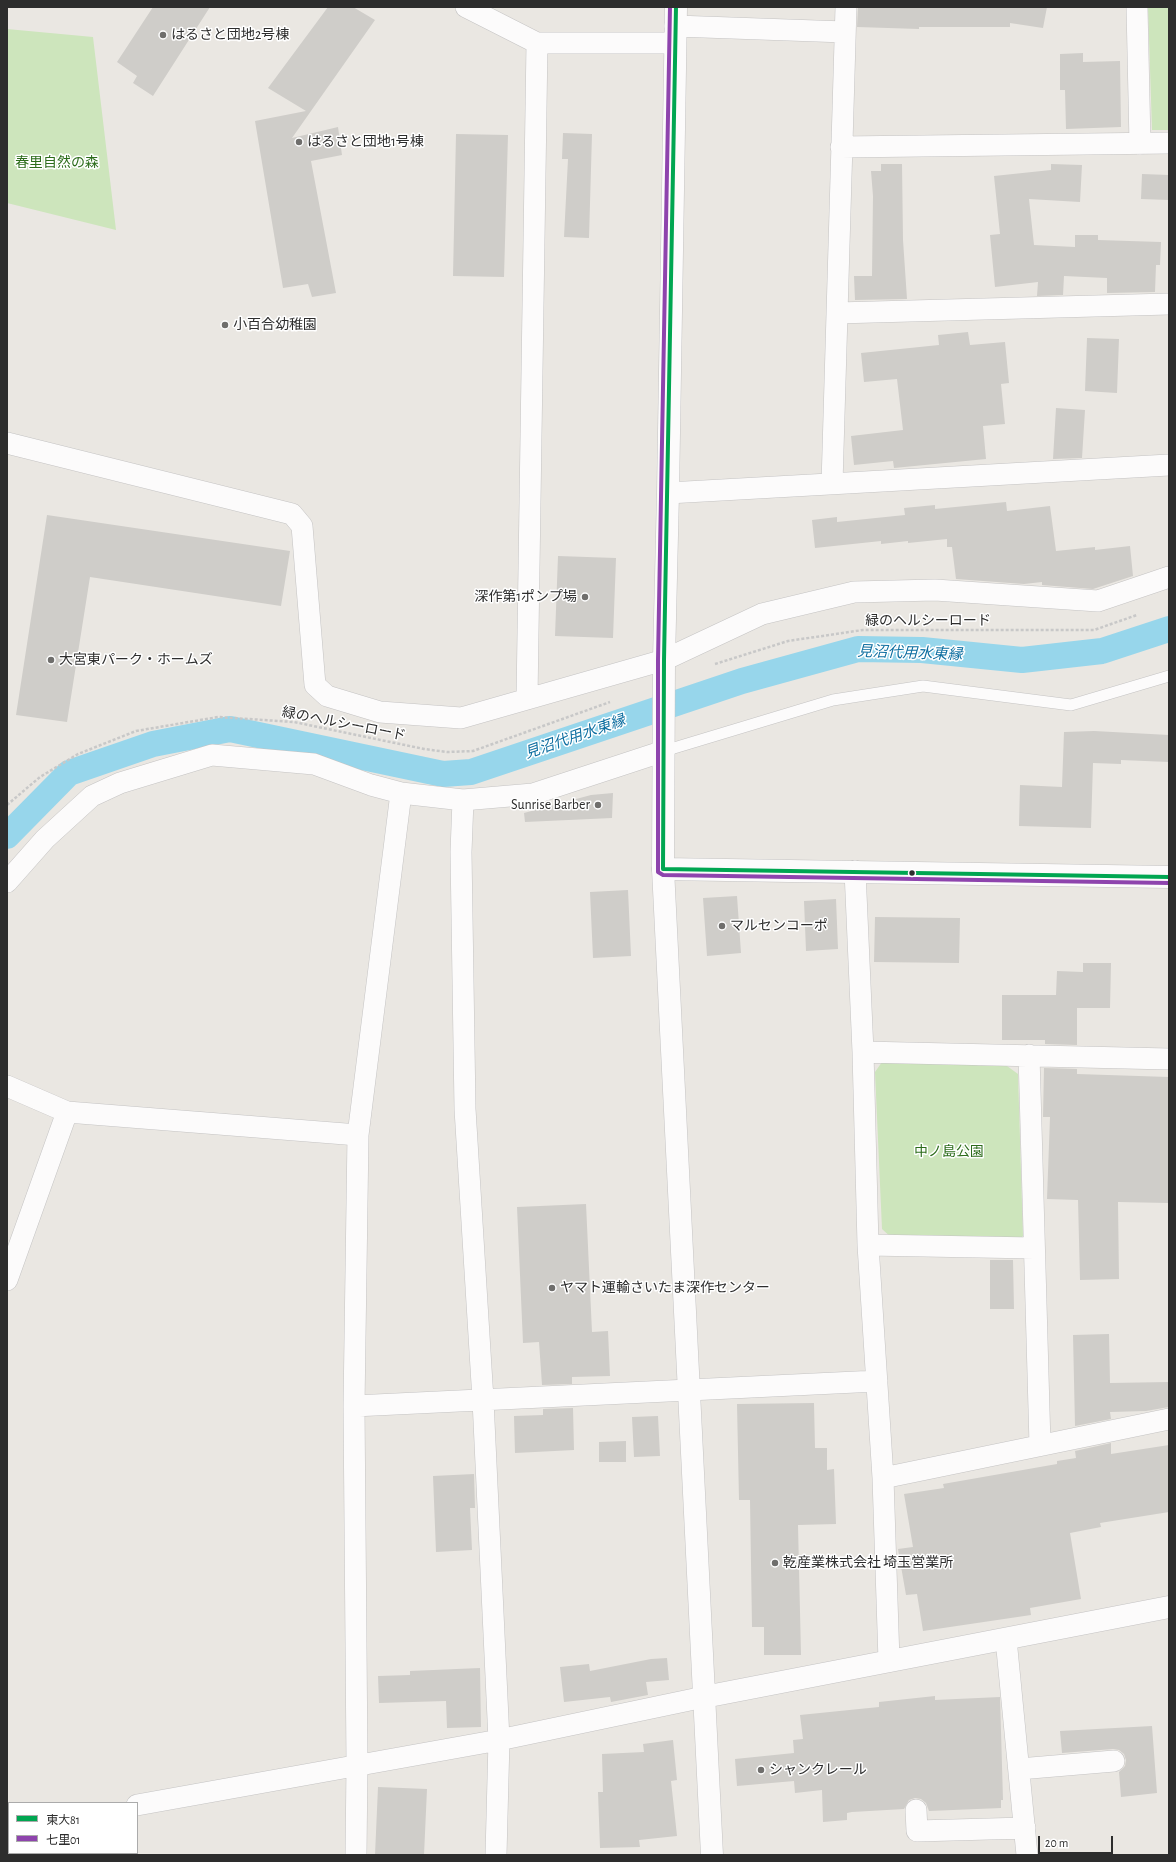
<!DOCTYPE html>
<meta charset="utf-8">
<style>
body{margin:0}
#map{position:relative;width:1176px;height:1862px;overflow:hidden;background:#eae7e2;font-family:"Alegreya Sans","Noto Sans JP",sans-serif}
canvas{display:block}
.frame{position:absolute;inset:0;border:8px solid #2d2d2d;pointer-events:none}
.legend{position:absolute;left:8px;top:1802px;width:130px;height:52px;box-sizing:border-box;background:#fff;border:1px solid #ababab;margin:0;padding:5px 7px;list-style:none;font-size:12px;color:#2d2d2d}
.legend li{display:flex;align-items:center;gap:8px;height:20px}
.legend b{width:20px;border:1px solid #ababab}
.scale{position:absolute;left:1038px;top:1836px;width:75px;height:18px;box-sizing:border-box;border:2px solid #2d2d2d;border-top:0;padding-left:5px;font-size:12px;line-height:14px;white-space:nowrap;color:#2d2d2d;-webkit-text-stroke:3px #fff;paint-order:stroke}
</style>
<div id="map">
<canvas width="1176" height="1862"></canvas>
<div class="frame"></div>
<ul class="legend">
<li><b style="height:5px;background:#00a651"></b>東大81</li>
<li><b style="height:5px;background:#8e44ad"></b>七里01</li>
</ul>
<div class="scale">20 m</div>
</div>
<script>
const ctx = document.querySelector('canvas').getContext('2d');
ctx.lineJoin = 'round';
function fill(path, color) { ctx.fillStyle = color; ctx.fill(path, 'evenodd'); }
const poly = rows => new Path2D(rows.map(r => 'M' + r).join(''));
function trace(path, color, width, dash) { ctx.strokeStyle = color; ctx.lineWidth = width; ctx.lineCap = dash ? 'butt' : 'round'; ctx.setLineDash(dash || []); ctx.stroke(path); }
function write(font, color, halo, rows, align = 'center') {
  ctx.font = font + ' "Alegreya Sans","Noto Sans JP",sans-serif'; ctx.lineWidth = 3; ctx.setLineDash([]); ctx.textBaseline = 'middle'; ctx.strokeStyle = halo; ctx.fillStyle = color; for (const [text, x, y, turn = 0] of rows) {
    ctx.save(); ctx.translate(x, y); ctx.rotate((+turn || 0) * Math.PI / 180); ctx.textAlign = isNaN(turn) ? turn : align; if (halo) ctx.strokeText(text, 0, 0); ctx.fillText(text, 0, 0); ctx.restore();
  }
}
fill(poly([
 [1148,7,1169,7,1169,130,1152,130],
 [7,29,93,37,116,230,7,203],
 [882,1062,1007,1066,1018,1074,1023,1236,1018,1241,894,1240,882,1229,875,1072]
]), '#cde5bc');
trace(poly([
 [7,836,69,773,153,744,230,729,443,774,471,772,742,681,858,649,922,650,1022,660,1102,651,1169,629]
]), '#97d6eb', 26);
fill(poly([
 [153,7,210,7,153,96,133,83,137,76,117,62],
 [328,7,353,7,375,20,292,138,338,127,342,155,311,161,336,293,312,297,308,284,283,288,255,121,306,111,268,88],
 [858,7,1047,7,1043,28,1010,23,1010,27,919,27,919,29,857,27],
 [1083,53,1083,62,1120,61,1121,127,1066,129,1065,90,1060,90,1060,54],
 [563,133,592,134,589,238,564,237,568,159,562,159],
 [456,134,508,135,504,277,453,276],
 [881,164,902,164,903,240,907,299,855,300,854,276,872,276,873,196,871,171,881,171],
 [1051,164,1082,165,1080,202,1029,199,1034,245,1075,247,1075,235,1098,235,1098,240,1161,242,1160,265,1156,265,1155,292,1107,293,1107,278,1064,276,1063,295,1037,296,1038,282,995,287,990,235,1000,234,994,176,1051,170],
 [1142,174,1169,175,1169,200,1141,199],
 [968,332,970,345,1005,342,1009,383,1001,384,1005,424,983,426,986,459,894,468,893,461,854,465,851,436,903,430,897,379,864,382,861,353,939,345,938,335],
 [1087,338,1119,339,1117,393,1085,391],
 [1056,408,1085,410,1082,458,1053,459],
 [1006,502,1007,511,1050,506,1056,551,1095,547,1095,550,1130,546,1133,576,1093,589,1042,585,1042,582,1024,584,956,579,952,547,947,547,947,539,908,543,908,541,881,544,881,541,815,548,812,520,837,517,837,522,905,515,904,508,935,505,935,509],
 [47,515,290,551,281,606,90,577,67,722,16,715],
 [558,556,616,558,613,638,555,636],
 [1094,731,1169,735,1169,762,1121,760,1121,764,1093,763,1091,828,1019,826,1020,785,1062,787,1064,732],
 [613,793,612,818,525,822,524,813,591,795],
 [628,890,631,956,593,958,590,892],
 [737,896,741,953,707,956,703,898],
 [836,899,838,949,806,951,804,901],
 [875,917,960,918,959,963,874,962],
 [1083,963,1111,963,1110,1008,1077,1008,1077,1045,1045,1044,1045,1040,1002,1040,1002,995,1056,995,1057,971,1083,972],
 [1044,1068,1077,1069,1077,1074,1169,1077,1169,1203,1118,1202,1119,1279,1080,1280,1078,1200,1047,1199,1050,1117,1043,1117],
 [586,1204,592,1332,608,1331,610,1376,572,1377,572,1384,542,1385,539,1342,523,1343,517,1207],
 [990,1260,1013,1260,1014,1309,990,1309],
 [1109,1334,1110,1383,1169,1382,1169,1407,1146,1411,1110,1412,1111,1419,1075,1426,1073,1335],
 [814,1403,815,1448,827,1448,827,1470,834,1469,836,1524,798,1525,801,1655,764,1655,764,1627,752,1627,750,1500,739,1500,737,1404],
 [573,1408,574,1450,515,1453,514,1416,543,1415,543,1409],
 [658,1416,660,1456,634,1457,632,1417],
 [626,1441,626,1462,599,1462,599,1442],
 [1111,1443,1111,1454,1169,1445,1169,1512,1100,1523,1101,1527,1070,1533,1081,1599,1030,1608,1031,1615,923,1631,917,1594,906,1595,898,1549,913,1547,904,1494,944,1488,943,1484,1057,1464,1057,1461,1076,1458,1075,1451],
 [474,1474,475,1508,470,1508,472,1550,436,1552,433,1476],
 [667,1658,669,1680,646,1682,648,1695,611,1702,610,1697,564,1702,560,1667,589,1664,590,1671,651,1659],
 [480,1668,481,1727,447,1728,446,1701,379,1703,378,1676,410,1675,410,1671],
 [935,1696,935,1700,1000,1697,1003,1800,1001,1800,1001,1808,929,1811,926,1803,921,1799,915,1798,909,1800,904,1809,852,1812,847,1813,847,1820,823,1822,822,1790,795,1793,794,1781,737,1786,735,1759,794,1753,793,1740,803,1739,800,1715,879,1707,879,1702],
 [1152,1726,1157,1793,1121,1797,1119,1772,1125,1766,1126,1760,1124,1754,1119,1750,1113,1749,1062,1753,1060,1731],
 [673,1740,677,1780,671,1781,677,1836,639,1840,640,1847,600,1848,598,1792,603,1792,602,1754,644,1752,643,1744],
 [378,1787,427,1789,424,1855,375,1855]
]), '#cfcdc9');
const service = poly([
 [664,751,833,700,923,686,1071,705,1169,676]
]);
const minor = poly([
 [466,7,537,43,675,43],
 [1137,7,1140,144],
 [675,26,845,32],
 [841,147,1169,143],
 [837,313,1169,304],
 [7,443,292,514,302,526,315,685,327,696,380,712,461,718,664,660,762,614,854,592,935,590,1098,601,1169,577],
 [832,484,846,7],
 [668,493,1169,465],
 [527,699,537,43],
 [463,800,461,852,465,1109,483,1400,499,1740,496,1855],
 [855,871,863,1052],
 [7,882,45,839,92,796,120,783,212,755,314,764,371,785,401,793,463,800,533,794,664,751],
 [1029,1055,1040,1445],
 [7,1086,67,1112,358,1135],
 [868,1245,1034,1248],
 [7,1280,67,1112],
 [354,1406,877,1381],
 [883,1478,1169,1419],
 [1006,1639,1027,1855],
 [889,1661,883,1478,868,1245,863,1052,1169,1059],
 [1019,1769,1114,1761],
 [137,1805,499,1740,704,1697],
 [916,1810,917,1831,1025,1828],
 [7,1829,9,1829],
 [356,1855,357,1764,354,1406,358,1135,401,793]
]);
const tertiary = poly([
 [663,869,712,1855],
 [704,1697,1169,1607]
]);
const secondary = poly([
 [676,7,668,493,664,660,663,869,1169,877]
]);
trace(service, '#c4c3c3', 12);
trace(minor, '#c4c3c3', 22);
trace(tertiary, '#c4c3c3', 23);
trace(secondary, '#c4c3c3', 23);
trace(poly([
 [715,664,788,641,863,630,1094,630,1137,615],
 [7,805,40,777,78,754,136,731,218,717,294,722,424,749,447,752,473,751,610,702]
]), '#c8c8c8', 2.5, [3, 2]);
trace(service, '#fcfbfb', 11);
trace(minor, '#fcfbfb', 21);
trace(tertiary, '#fcfbfb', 22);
trace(secondary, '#fcfbfb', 22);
trace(poly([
 [676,7,664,660,663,869,1169,877]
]), '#00a651', 4);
trace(poly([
 [670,7,658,660,658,872,663,875,1169,883]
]), '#8e44ad', 4);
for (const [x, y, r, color] of [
 [163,35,4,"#6f6e6c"],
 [299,142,4,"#6f6e6c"],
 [225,325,4,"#6f6e6c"],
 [585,597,4,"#6f6e6c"],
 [51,660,4,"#6f6e6c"],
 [598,805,4,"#6f6e6c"],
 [912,873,3.5,"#2d2d2d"],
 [722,926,4,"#6f6e6c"],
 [552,1288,4,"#6f6e6c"],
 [775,1563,4,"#6f6e6c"],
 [761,1770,4,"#6f6e6c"]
]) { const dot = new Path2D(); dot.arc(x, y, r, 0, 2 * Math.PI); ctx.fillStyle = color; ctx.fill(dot); trace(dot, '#fff', 1.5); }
write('14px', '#2d2d2d', '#fff', [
 ["はるさと団地2号棟",171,35],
 ["はるさと団地1号棟",307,142],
 ["小百合幼稚園",233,325],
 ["深作第1ポンプ場",577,597,"right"],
 ["大宮東パーク・ホームズ",59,660],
 ["Sunrise Barber",590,805,"right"],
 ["マルセンコーポ",730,926],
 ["ヤマト運輸さいたま深作センター",560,1288],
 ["乾産業株式会社 埼玉営業所",783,1563],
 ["シャンクレール",769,1770]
], 'left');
write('14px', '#2c6c1b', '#fff', [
 ["春里自然の森",57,163],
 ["中ノ島公園",949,1152]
]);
write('14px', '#2d2d2d', '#fff', [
 ["緑のヘルシーロード",928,621],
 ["緑のヘルシーロード",344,724,11]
]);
write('italic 15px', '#0d6ea0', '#fff', [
 ["見沼代用水東縁",910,653,2],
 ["見沼代用水東縁",575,737,-19]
]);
</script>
